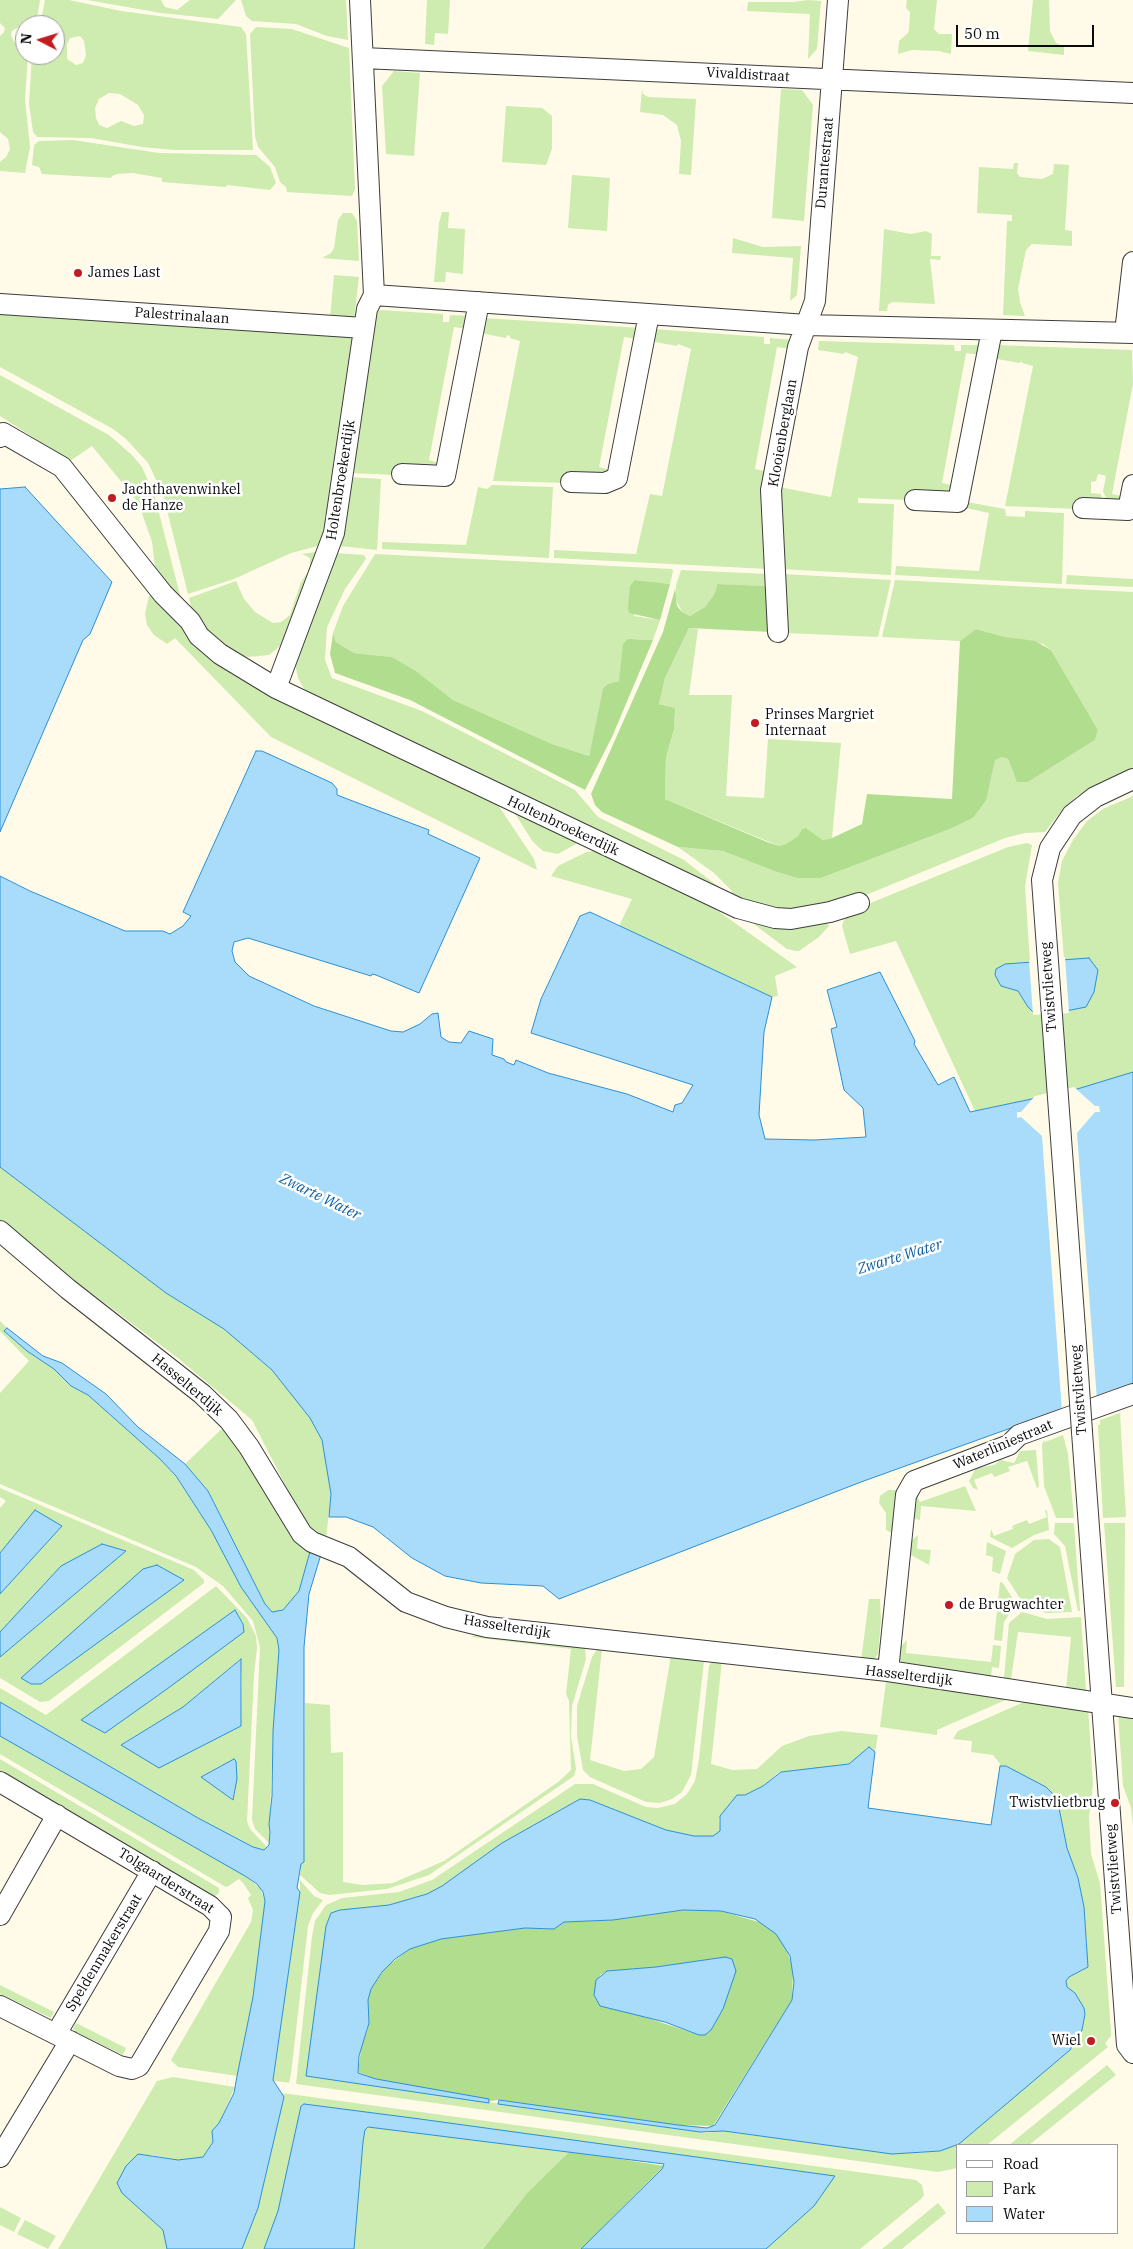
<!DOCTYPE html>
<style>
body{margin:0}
#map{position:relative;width:1133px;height:2249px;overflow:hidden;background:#fffbe8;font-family:"IBM Plex Serif",serif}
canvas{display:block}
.legend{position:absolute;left:956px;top:2144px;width:162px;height:90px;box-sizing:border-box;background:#fff;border:1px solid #9d9d9d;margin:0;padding:6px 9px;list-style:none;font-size:15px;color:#0a0a0a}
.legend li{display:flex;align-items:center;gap:10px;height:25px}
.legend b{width:25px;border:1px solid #9d9d9d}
.north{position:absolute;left:15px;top:15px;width:50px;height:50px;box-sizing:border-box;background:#fff;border:1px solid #9d9d9d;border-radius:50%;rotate:275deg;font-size:14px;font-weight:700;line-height:20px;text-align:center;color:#0a0a0a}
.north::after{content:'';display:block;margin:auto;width:18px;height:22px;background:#c11c21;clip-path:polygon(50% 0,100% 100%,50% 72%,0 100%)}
.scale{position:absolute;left:956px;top:25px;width:138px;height:22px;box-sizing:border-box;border:2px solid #0a0a0a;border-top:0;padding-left:6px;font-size:15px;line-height:18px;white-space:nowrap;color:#0a0a0a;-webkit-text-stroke:4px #fff;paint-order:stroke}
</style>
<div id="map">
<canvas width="1133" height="2249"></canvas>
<ul class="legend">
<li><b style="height:6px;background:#fff"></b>Road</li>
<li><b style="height:14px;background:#ceebb0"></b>Park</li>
<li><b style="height:14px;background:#a9dbfa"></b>Water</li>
</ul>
<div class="north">N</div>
<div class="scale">50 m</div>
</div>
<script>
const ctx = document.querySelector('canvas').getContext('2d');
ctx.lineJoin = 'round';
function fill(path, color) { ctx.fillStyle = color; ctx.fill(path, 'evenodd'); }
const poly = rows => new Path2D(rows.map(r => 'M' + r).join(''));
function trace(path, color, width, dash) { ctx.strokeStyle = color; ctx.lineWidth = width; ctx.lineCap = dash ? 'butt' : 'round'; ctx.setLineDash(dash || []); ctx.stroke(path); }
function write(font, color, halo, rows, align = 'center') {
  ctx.font = font + ' "IBM Plex Serif",serif'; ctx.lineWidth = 5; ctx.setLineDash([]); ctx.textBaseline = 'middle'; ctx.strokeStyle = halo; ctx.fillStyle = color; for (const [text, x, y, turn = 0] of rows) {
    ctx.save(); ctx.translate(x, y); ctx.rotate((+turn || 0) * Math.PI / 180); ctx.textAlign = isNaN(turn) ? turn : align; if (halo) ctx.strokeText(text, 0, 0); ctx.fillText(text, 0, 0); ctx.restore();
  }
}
fill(poly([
 [0,0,40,0,36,25,17,28,12,31,11,35,14,42,25,40,25,55,28,55,25,99,30,147,25,173,0,171,0,162,6,157,10,149,8,139,0,132,0,36,4,32,5,28,0,23],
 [45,0,69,0,121,11,241,27,246,34,253,150,175,150,142,147,91,138,37,137,33,132,29,104,32,55,55,55,55,25,40,25],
 [80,36,84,41,86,55,83,63,76,65,67,59,67,44,70,38],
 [109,93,120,94,138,105,144,115,143,124,134,126,121,121,107,128,99,125,96,118,95,108,99,99],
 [87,0,161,0,165,7,177,10,190,0,236,0,218,19,161,13],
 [241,0,346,0,348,40,327,36,296,24,252,21,246,16],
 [427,0,450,0,448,34,435,33,434,45,425,44],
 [808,0,821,1,817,49,808,59,810,14,747,11,748,2,793,2],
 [907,0,937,0,934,29,939,34,952,34,951,54,939,51,912,50,898,54,899,41,908,33,909,29,910,12,906,8],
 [1033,0,1049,0,1050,31,1056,43,1064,47,1064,55,1028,51],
 [256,27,292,29,349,48,355,189,352,196,287,192,286,187,280,182,275,167,258,147,255,136,250,34],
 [394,71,420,73,414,156,386,154,382,86],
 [642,89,643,94,648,97,696,99,691,175,679,174,681,141,677,125,663,115,640,112],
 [781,89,802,90,813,105,804,221,772,218],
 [506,106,542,108,552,116,552,149,546,165,502,162],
 [73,140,159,153,256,155,270,167,276,183,270,190,227,185,226,187,162,182,162,178,133,173,117,174,112,176,111,178,42,174,39,167,32,165,34,145,39,141],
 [1014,163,1018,163,1017,173,1020,177,1042,179,1053,174,1054,164,1069,165,1065,230,1072,231,1072,246,1032,244,1026,250,1018,289,1020,302,1025,316,1003,315,1007,221,1012,221,1012,215,977,213,979,167,1013,169],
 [572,175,610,178,607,231,568,228],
 [442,212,449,212,448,228,465,229,463,274,446,272,445,282,434,282,439,223],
 [343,213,352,213,357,221,359,261,322,258,331,253,334,248,338,220],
 [884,229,911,234,926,231,932,234,931,256,941,256,940,260,930,259,935,304,892,302,888,305,887,311,879,311],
 [733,238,763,247,801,246,797,295,790,301,793,258,732,253],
 [334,275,359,277,354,319,330,318],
 [380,310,443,314,443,322,449,322,450,315,471,316,468,329,454,327,429,460,442,464,434,470,396,475,349,473,375,315],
 [0,311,352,337,355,340,325,544,291,553,234,579,188,594,163,494,148,463,126,439,113,429,0,367],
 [483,318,641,328,638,339,624,337,599,467,613,471,567,483,493,481,520,341,510,338,510,336,507,335,506,338,480,333],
 [653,329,764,337,764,344,770,344,770,338,793,340,791,349,777,347,755,469,768,472,768,569,554,558,554,550,636,554,650,494,662,496,691,349,678,344,677,346,650,341],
 [819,341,954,345,955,351,961,351,961,345,983,345,981,355,966,353,942,483,955,486,944,495,909,500,858,498,858,503,894,504,891,575,781,569,779,487,831,497,858,357,845,352,844,354,818,350],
 [995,345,1132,350,1133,384,1112,494,1126,497,1117,504,1108,503,1103,491,1106,476,1098,474,1096,481,1091,482,1091,493,1101,494,1102,501,1078,509,1005,506,1033,366,1022,363,1022,361,1019,363,992,358],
 [0,375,109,435,132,455,142,467,155,497,181,599,166,592,155,567,152,542,138,502,92,446,70,461,0,416],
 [349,477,381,479,377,550,340,546],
 [492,485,553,487,549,558,382,549,382,542,466,545,478,487,487,489],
 [967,502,1005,509,1006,516,1025,517,1025,511,1064,513,1062,584,895,575,896,566,979,571,989,513,966,508],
 [323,551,285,642,269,655,248,657,224,651,193,615,189,598,236,581,244,599,255,612,273,623,281,622,290,615,301,582,310,569,310,558,302,554],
 [335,553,364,555,366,559,345,589,327,627,325,660,332,678,422,711,535,769,575,790,598,817,684,860,724,891,306,692,298,678,294,659],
 [375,554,672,569,673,571,670,584,635,580,634,616,660,620,653,640,635,639,619,681,608,684,603,688,589,756,552,744,453,700,416,671,392,657,354,653,336,642,333,633,343,606],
 [681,570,768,574,769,586,717,584,715,593,705,607,690,616,682,612,675,597,676,585],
 [783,574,891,580,878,637,786,633],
 [1067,575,1133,579,1133,587,1066,584],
 [895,580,1133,592,1133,768,1077,796,1063,809,1045,832,1025,833,1005,838,861,897,782,911,736,901,731,890,714,873,678,847,723,851,774,871,797,878,821,878,950,829,973,818,990,782,994,760,1002,757,1008,759,1014,775,1028,782,1095,740,1098,730,1051,650,1043,644,1005,637,976,629,960,641,882,637],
 [154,595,188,630,496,802,534,859,537,870,271,737,175,638,167,644,154,635,147,625,145,614,149,596],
 [689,628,698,629,689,695,732,695,726,796,764,798,768,739,841,743,832,838,823,840,806,828,802,829,798,836,786,844,779,846,665,799,666,757,674,731,675,708,659,704,665,678],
 [1133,796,1133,1072,1074,1090,975,1111,896,941,850,954,842,926,844,920,851,913,873,902,1008,847,1027,843,1032,845,1025,886,1030,962,1002,965,1001,986,1018,991,1028,1007,1041,1013,1071,1010,1064,960,1058,883,1062,861,1073,840,1087,821,1103,809],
 [514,812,577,842,576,844,558,854,543,851,533,842],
 [600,850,701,899,797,967,775,976,778,996,772,997,619,926,632,899,551,876,558,866,574,858,587,852],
 [747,919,792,930,826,921,829,926,819,937,799,951,796,951,787,949],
 [0,1167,166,1293,224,1329,272,1370,292,1394,310,1418,322,1440,331,1494,326,1539,309,1527,297,1508,252,1420,179,1359,0,1224],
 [0,1321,7,1328,5,1332,27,1351,54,1369,71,1386,88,1395,160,1459,176,1477,211,1530,241,1587,277,1638,279,1650,273,1731,269,1843,255,1829,252,1820,260,1647,253,1621,223,1586,196,1567,0,1484,0,1393,29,1361,0,1331],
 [1120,1413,1126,1517,1103,1518,1098,1425,1100,1425,1100,1420],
 [230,1421,311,1548,299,1591,283,1610,272,1613,265,1604,208,1491,185,1464],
 [1063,1435,1068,1454,1074,1518,1056,1518,1044,1486,1042,1445,1044,1440,1045,1442],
 [1036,1450,1039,1487,1037,1488,1027,1461,1008,1467,1010,1471,994,1477,992,1473,974,1480,978,1490,973,1488,969,1481,976,1468,994,1465,1001,1460,1014,1463,1020,1451],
 [965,1486,976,1511,921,1506,920,1520,915,1519,911,1506,916,1493,920,1502],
 [0,1488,194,1570,204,1580,204,1583,49,1701,40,1702,0,1678,0,1657,126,1551,61,1566,0,1632,0,1594,62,1526,32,1514,0,1553,0,1508,6,1501,0,1497],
 [183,1580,41,1684,31,1684,22,1678],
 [888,1490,896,1490,892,1533,886,1530,886,1513,879,1503,880,1496],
 [1047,1510,1049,1530,1034,1535,1012,1548,990,1537,991,1529,994,1536,1013,1529,1012,1526,1027,1520,1029,1524,1047,1517,1045,1511],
 [1055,1523,1074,1523,1080,1611,1078,1611,1065,1546,1054,1534],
 [1104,1523,1125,1523,1124,1687,1116,1687],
 [918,1535,917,1549,931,1550,929,1565,909,1554,911,1541],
 [1049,1539,1060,1547,1072,1612,1047,1613,1031,1609,1021,1600,1007,1578,1015,1554,1034,1540],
 [987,1542,1006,1551,1000,1574,992,1571,993,1557,986,1555],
 [1000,1582,1003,1583,1016,1604,1004,1622,1002,1641,994,1640],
 [216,1586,247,1618,256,1636,257,1648,254,1675,247,1821,250,1829,267,1847,264,1850,253,1847,198,1818,0,1702,0,1688,46,1715],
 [235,1610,243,1623,82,1720],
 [240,1659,242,1677,241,1726,211,1740,122,1744,183,1707],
 [234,1759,235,1793,232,1800,202,1776],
 [869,1599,880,1599,881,1621,878,1654,874,1660,861,1661],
 [1022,1612,1047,1619,1081,1617,1086,1691,1066,1689,1071,1637,1018,1632,1011,1679,1004,1678,1009,1623],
 [479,1633,585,1647,586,1659,572,1706,571,1736,576,1769,574,1776,429,1875,387,1889,329,1895,320,1893,300,1875,301,1864,304,1862,305,1703,330,1705,331,1753,343,1752,343,1882,363,1885,393,1883,444,1861,558,1782,571,1770,569,1701,566,1694,571,1649,472,1637],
 [907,1640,906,1653,991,1662,993,1645,1001,1646,999,1668,992,1667,991,1676,904,1666,899,1659,898,1649],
 [598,1648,602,1649,590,1760,624,1771,641,1769,654,1757,671,1655,704,1661,691,1775,682,1792,672,1799,660,1803,646,1802,590,1777,583,1770,577,1736,577,1706,592,1657],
 [722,1660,711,1764,732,1770,757,1769,782,1746,809,1736,841,1731,878,1735,875,1752,867,1748,852,1763,846,1765,779,1772,763,1786,745,1795,738,1795,719,1819,720,1831,713,1836,694,1836,666,1830,590,1800,580,1799,502,1843,442,1887,427,1894,389,1905,340,1910,331,1913,326,1926,306,2076,706,2133,724,2131,892,2154,940,2151,1085,2014,1084,2008,1075,1993,1067,1987,1066,1981,1069,1977,1084,1970,1087,1942,1078,1878,1067,1848,1059,1808,1050,1790,999,1767,1000,1764,993,1755,971,1752,972,1741,953,1739,958,1731,1031,1699,1088,1707,1093,1784,1089,1817,1091,1854,1100,1883,1111,2032,1111,2036,1105,2043,1108,2047,987,2145,957,2145,957,2168,938,2172,296,2084,312,1936,315,1921,326,1905,342,1898,399,1892,432,1880,575,1784,593,1784,646,1807,658,1808,675,1804,687,1794,695,1781,699,1759,709,1666,712,1661],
 [821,1672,1010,1698,937,1730,937,1735,880,1727,886,1682,821,1674],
 [1118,1713,1133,1715,1133,1826,1131,1808,1123,1786],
 [0,1736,245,1876,260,1888,265,1901,253,1997,237,2076,178,2067,171,2060,251,1922,253,1910,248,1898,251,1895,243,1883,239,1879,227,1887,224,1886,0,1754],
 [0,1759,219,1888,219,1893,212,1899,0,1774],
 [300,1880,314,1896,323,1900,313,1913,308,1926,291,2074,289,2083,284,2082,273,2081,300,1891],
 [0,1985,54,2012,51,2018,0,1994],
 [76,2023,126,2048,123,2055,79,2034,73,2029],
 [1107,2065,1116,2075,1029,2145,1009,2145],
 [173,2077,235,2087,219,2123,212,2131,213,2142,203,2157,178,2160,151,2155,122,2193,163,2230,167,2249,58,2249,157,2081],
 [282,2093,916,2180,922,2185,924,2195,921,2199,860,2249,766,2249,814,2206,835,2176,304,2104,301,2106,278,2211,266,2244,264,2249,242,2249,258,2208,284,2097],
 [368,2127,483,2141,570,2151,528,2192,483,2249,354,2249,363,2142,365,2130],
 [938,2203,946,2213,902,2249,882,2249],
 [0,2207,21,2218,14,2232,0,2225],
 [25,2220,56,2236,48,2249,17,2234]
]), '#ceebb0');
fill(poly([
 [635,580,670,584,660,620,629,613,628,608,630,586],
 [717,584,769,586,771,632,689,628,665,678,659,704,675,708,674,730,666,757,665,799,767,842,779,846,786,844,798,836,802,829,806,828,823,840,832,838,862,824,867,794,952,799,960,641,976,629,1005,637,1035,641,1051,650,1098,730,1095,740,1028,782,1017,782,1008,759,1002,757,995,760,986,800,973,818,950,829,821,878,797,878,774,871,723,851,678,847,602,812,595,805,591,794,663,632,675,589,677,606,682,612,690,616,705,607,715,593],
 [333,633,336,642,354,653,392,657,416,671,453,700,552,744,589,756,603,688,608,684,619,681,623,644,628,639,653,640,612,737,585,790,410,700,335,673,330,654],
 [683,1910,721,1911,762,1923,776,1934,785,1945,793,1969,792,2000,713,2126,678,2125,499,2100,490,2101,376,2079,358,2072,362,2042,367,2032,369,2023,368,2000,371,1989,386,1967,410,1949,441,1939,525,1928,551,1929,564,1922,613,1920],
 [722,1958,723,2009,711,2030,705,2035,699,2035,597,2001,594,1995,600,1975,607,1971,656,1967],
 [570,2151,664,2166,581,2249,483,2249,528,2192]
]), '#b1dd8e');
const water = poly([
 [25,487,112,582,90,634,83,640,0,832,0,489,25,487],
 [256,751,262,751,332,783,337,789,337,795,429,830,428,834,480,858,419,993,376,975,372,974,371,976,248,938,234,942,232,951,235,962,249,976,314,1006,391,1031,403,1032,420,1024,432,1014,438,1013,441,1037,449,1042,461,1043,469,1031,493,1039,492,1055,504,1059,506,1062,514,1065,516,1060,548,1073,627,1094,673,1112,675,1105,682,1103,693,1085,531,1033,541,999,580,916,590,912,772,997,764,1032,759,1115,765,1139,814,1140,866,1137,863,1108,844,1090,831,1029,837,1027,827,990,880,972,915,1041,914,1044,938,1085,954,1077,970,1112,1074,1090,1133,1072,1133,1384,861,1482,559,1599,543,1586,481,1583,445,1576,412,1558,373,1527,346,1517,329,1517,331,1494,322,1440,310,1418,272,1370,224,1329,166,1293,0,1167,0,876,30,891,125,931,163,931,170,934,183,926,191,916,183,912,256,751],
 [1089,958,1098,970,1094,992,1086,1007,1071,1010,1034,1013,1028,1007,1018,991,1001,986,995,975,996,969,1005,964,1089,958],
 [7,1328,43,1356,62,1363,106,1394,138,1427,185,1464,208,1491,265,1604,272,1612,283,1610,299,1591,311,1548,322,1551,309,1594,304,1647,304,1862,301,1864,297,1888,300,1892,273,2080,284,2097,258,2208,242,2249,167,2249,163,2230,122,2193,117,2183,126,2166,138,2154,178,2160,203,2157,213,2142,212,2131,219,2123,234,2093,237,2076,253,1997,265,1901,263,1892,257,1884,245,1876,0,1736,0,1702,198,1818,253,1847,264,1850,269,1845,270,1832,269,1824,272,1796,273,1731,279,1650,277,1638,241,1587,211,1530,176,1476,160,1459,88,1395,71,1386,54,1369,27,1351,4,1331,7,1328],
 [35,1510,62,1526,0,1594,0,1553,35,1510],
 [102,1544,126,1551,0,1657,0,1632,61,1566,102,1544],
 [157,1565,184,1580,41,1684,31,1684,21,1678,143,1569,157,1565],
 [235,1610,243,1624,244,1632,167,1689,105,1733,81,1720,235,1610],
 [241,1659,241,1726,159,1768,121,1745,183,1707,241,1659],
 [869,1747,875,1752,868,1808,991,1825,1000,1766,1006,1766,1046,1787,1054,1795,1059,1808,1067,1848,1078,1878,1084,1907,1088,1967,1069,1977,1066,1981,1067,1987,1075,1993,1084,2008,1085,2014,1082,2030,1070,2050,959,2144,940,2151,892,2154,724,2131,700,2132,498,2104,499,2100,678,2125,707,2128,715,2125,792,2000,794,1982,790,1956,776,1934,755,1919,721,1911,683,1910,613,1920,564,1922,554,1929,525,1928,441,1939,410,1949,395,1959,382,1972,371,1989,368,2000,369,2023,359,2056,358,2073,376,2079,489,2099,489,2103,306,2076,326,1926,331,1913,340,1910,389,1905,427,1894,442,1886,502,1843,580,1799,590,1800,666,1830,694,1836,713,1836,720,1831,720,1816,737,1795,745,1795,763,1786,781,1772,849,1764,869,1747],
 [234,1759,236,1761,237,1779,233,1800,201,1777,234,1759],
 [725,1957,732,1959,736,1971,723,2009,711,2030,705,2035,699,2035,665,2022,600,2006,594,1995,596,1980,607,1971,656,1967,725,1957],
 [304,2104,420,2119,835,2176,814,2206,766,2249,581,2249,662,2169,664,2164,368,2127,365,2130,363,2142,354,2249,264,2249,278,2211,301,2106,304,2104]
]);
fill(water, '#a9dbfa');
trace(water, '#2c90d5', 1);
fill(poly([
 [1065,957,1069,1013,1033,1015,1029,960],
 [1074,1087,1095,1106,1099,1106,1100,1112,1095,1112,1077,1133,1097,1400,1062,1412,1042,1136,1021,1117,1017,1118,1017,1112,1021,1112,1035,1096]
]), '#fffbe8');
const minor = poly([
 [363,58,1133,93],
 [374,295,807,325,1133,333],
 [0,304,364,328],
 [1125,333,1133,262],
 [0,437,3,433,62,467,163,594,190,621,199,636,220,654,276,688,738,908,775,918,791,919,830,912,859,903],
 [402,474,445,476,479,302],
 [571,482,605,483,617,478,649,314],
 [915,500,958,502,992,330],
 [1083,508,1128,510,1133,485],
 [778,632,771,490,798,347,815,301,838,0],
 [276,688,334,533,367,309,374,295,360,0],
 [0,1231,68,1289,202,1394,229,1420,249,1447,302,1534,312,1542,349,1557,406,1602,446,1617,487,1627,888,1671,1133,1708],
 [1075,1329,1042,880,1050,848,1072,815,1095,797,1133,779],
 [1082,1432,1127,2045,1133,2053],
 [888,1671,906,1495,914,1481,1009,1445,1019,1435,1133,1394],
 [0,1782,210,1906,221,1917,219,1931,139,2066,132,2069,119,2066,0,2006],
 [0,1915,57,1815],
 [56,2034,152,1871],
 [0,2157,70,2041]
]);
trace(minor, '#3d3d3d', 22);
trace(minor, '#fff', 20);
const minorBridge = poly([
 [1075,1329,1082,1432]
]);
trace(minorBridge, '#3d3d3d', 22, []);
trace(minorBridge, '#fff', 20);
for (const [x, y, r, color] of [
 [78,273,5,"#c11c21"],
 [112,498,5,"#c11c21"],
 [755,723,5,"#c11c21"],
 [949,1605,5,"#c11c21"],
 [1115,1803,5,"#c11c21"],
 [1091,2041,5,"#c11c21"]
]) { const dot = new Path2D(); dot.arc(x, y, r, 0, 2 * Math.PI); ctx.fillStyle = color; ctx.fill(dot); trace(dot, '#fff', 2); }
write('14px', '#0a0a0a', '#fff', [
 ["Vivaldistraat",748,75,3],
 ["Durantestraat",825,163,-85],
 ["Palestrinalaan",182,316,4],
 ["Klooienberglaan",783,433,-80],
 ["Holtenbroekerdijk",341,480,-81],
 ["Holtenbroekerdijk",563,826,25],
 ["Twistvlietweg",1049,987,-94],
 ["Hasselterdijk",187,1385,40],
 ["Twistvlietweg",1079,1390,-94],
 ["Waterliniestraat",1003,1445,-23],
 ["Hasselterdijk",507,1627,9],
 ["Hasselterdijk",909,1676,7],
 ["Twistvlietweg",1114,1869,-94],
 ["Tolgaarderstraat",166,1881,32],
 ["Speldenmakerstraat",104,1953,-59]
]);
write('14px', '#0a0a0a', '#fff', [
 ["James Last",88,273],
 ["Jachthavenwinkel",122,490],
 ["de Hanze",122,506],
 ["Prinses Margriet",765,715],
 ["Internaat",765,731],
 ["de Brugwachter",959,1605],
 ["Twistvlietbrug",1105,1803,"right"],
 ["Wiel",1081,2041,"right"]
], 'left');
write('italic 15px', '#0e60a2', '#fff', [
 ["Zwarte Water",320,1197,26],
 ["Zwarte Water",900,1257,-17]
]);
</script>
